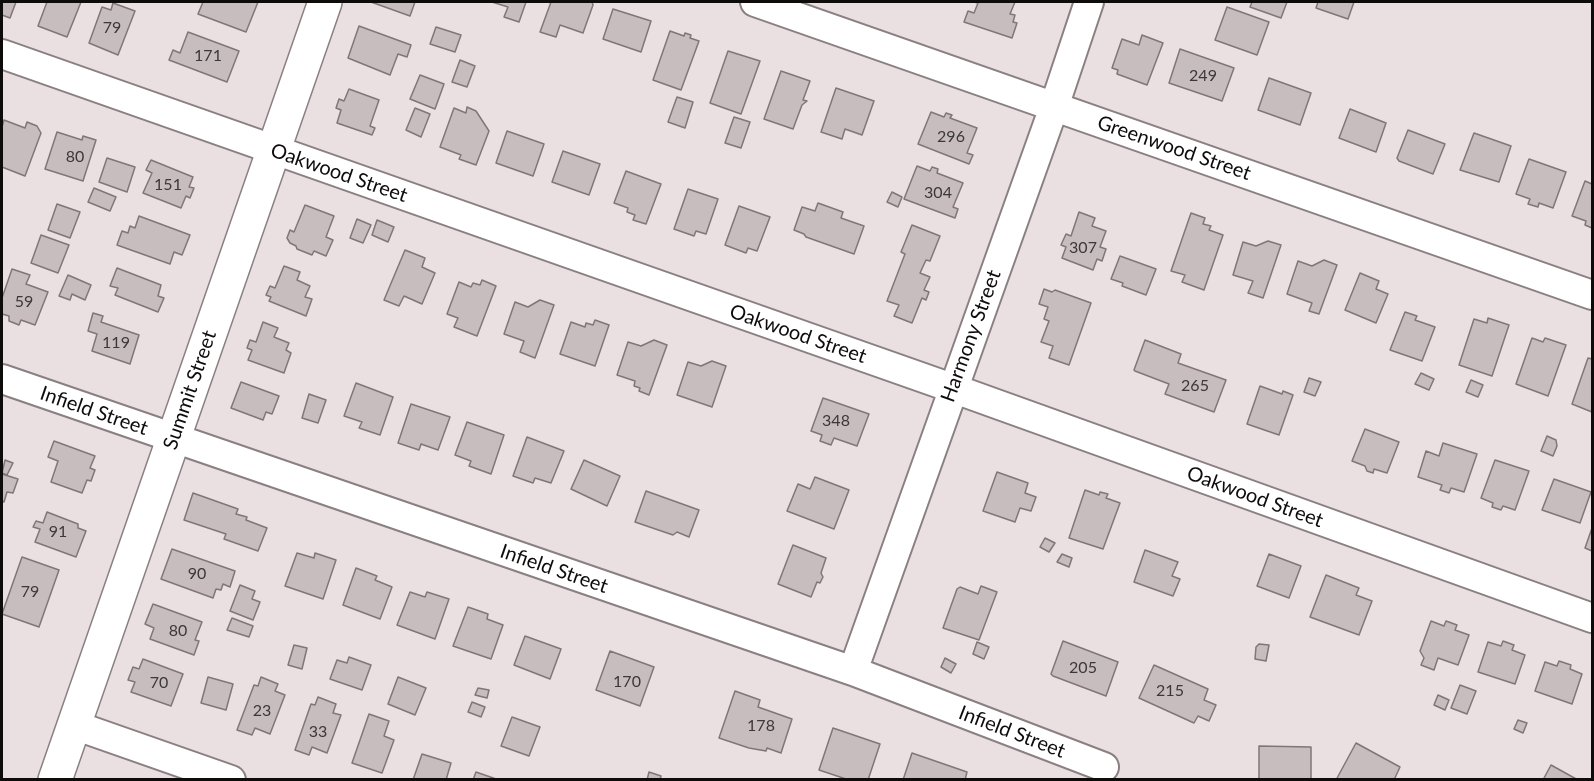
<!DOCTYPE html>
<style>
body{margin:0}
#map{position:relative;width:1594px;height:781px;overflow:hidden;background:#eadfe1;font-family:Lato,sans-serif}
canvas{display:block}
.frame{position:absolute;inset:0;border:3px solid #0e0b0b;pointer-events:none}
</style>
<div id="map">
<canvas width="1594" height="781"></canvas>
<div class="frame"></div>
</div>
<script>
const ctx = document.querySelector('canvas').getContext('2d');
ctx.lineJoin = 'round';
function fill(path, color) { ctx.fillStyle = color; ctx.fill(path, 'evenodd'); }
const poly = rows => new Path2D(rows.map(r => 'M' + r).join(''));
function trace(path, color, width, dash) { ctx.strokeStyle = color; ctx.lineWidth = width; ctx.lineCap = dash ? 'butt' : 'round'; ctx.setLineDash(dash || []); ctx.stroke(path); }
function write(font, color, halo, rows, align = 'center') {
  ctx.font = font + ' Lato,sans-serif'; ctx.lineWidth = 5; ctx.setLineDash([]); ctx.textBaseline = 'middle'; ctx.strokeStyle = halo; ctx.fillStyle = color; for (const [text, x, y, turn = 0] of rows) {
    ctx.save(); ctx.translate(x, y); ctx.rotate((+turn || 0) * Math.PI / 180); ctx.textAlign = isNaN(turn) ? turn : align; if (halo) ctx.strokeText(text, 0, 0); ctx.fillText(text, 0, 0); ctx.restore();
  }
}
const building = poly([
 [2,2,16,2,10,18,2,15,2,2],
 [47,2,81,2,67,37,38,26,47,2],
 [203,2,258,2,246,32,198,14,203,2],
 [371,2,415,2,410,16,371,2],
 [492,2,526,2,519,22,504,17,508,7,492,2],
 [551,2,592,2,593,5,583,33,560,25,556,37,540,32,551,2],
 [974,2,1015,2,1010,14,1015,15,1013,22,1017,23,1012,38,964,22,968,11,974,13,978,3,974,2],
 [1252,2,1287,2,1281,18,1250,7,1252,2],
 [1318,2,1354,2,1348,19,1316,8,1318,2],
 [113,3,135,11,118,55,89,43,102,7,111,10,113,3],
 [1227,7,1269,22,1257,55,1215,40,1227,7],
 [613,9,651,21,641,52,603,39,613,9],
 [359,26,411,45,407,57,398,54,390,75,348,58,359,26],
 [436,27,461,35,455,52,430,44,436,27],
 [670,31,684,36,685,33,691,35,690,38,699,41,681,90,653,80,670,31],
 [188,32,239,51,227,82,169,60,173,50,180,53,188,32],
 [1142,35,1163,43,1147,85,1117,74,1118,70,1112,68,1122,39,1139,45,1142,35],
 [1180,49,1234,68,1222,101,1169,83,1180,49],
 [728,51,760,61,741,114,710,103,728,51],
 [460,60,475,66,467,87,452,82,460,60],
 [781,71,810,81,803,100,807,101,802,105,793,129,764,119,781,71],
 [420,75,444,84,435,109,410,99,420,75],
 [1269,78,1311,93,1300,125,1258,110,1269,78],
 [836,88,874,101,862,135,845,129,842,139,821,132,836,88],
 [349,89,379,100,370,126,375,128,372,135,337,123,341,110,336,108,339,99,344,101,349,89],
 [677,97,693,102,685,128,668,122,677,97],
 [467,107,476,111,489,131,476,165,459,159,461,155,440,147,454,108,466,113,467,107],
 [415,108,430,114,421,137,406,130,415,108],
 [1350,109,1386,123,1376,152,1339,138,1350,109],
 [931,112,944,117,946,113,952,115,950,118,977,128,967,153,973,155,969,164,918,144,931,112],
 [734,117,750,122,741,148,725,143,734,117],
 [4,120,25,128,27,122,37,126,41,133,25,176,2,167,2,127,4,120],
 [1408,130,1445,144,1433,174,1399,161,1397,158,1408,130],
 [507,131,544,144,533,176,496,163,507,131],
 [57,132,82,140,83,136,96,140,83,181,45,169,57,132],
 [1474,133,1511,146,1499,182,1460,170,1474,133],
 [563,151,600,164,589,195,552,182,563,151],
 [107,158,135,167,127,192,99,182,107,158],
 [1529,159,1566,172,1553,208,1539,203,1538,207,1528,204,1530,199,1516,194,1529,159],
 [151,160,193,177,189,187,194,188,190,198,186,196,181,208,143,193,152,173,146,170,151,160],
 [917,166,930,171,932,167,938,169,937,173,963,183,953,207,958,209,955,218,904,199,917,166],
 [626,171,661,184,646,224,633,220,635,215,627,212,628,208,614,203,626,171],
 [1585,181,1592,184,1592,228,1585,225,1586,221,1572,216,1585,181],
 [94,188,116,197,110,211,88,202,94,188],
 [688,189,718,199,706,234,696,231,694,236,674,229,688,189],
 [892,192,902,197,898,207,887,202,892,192],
 [818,203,843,212,841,218,864,226,854,254,806,237,804,234,794,230,802,207,815,211,818,203],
 [57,204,80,212,70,238,48,230,57,204],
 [305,205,334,216,326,237,333,240,326,256,314,251,312,255,297,249,296,246,290,243,287,238,290,230,294,232,305,205],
 [739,206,770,217,757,251,748,248,746,253,725,245,739,206],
 [1079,212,1095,218,1092,226,1106,231,1100,247,1106,249,1102,261,1097,259,1093,270,1062,258,1066,247,1061,245,1066,234,1071,236,1079,212],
 [1191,213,1205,218,1203,224,1211,226,1209,230,1223,235,1204,290,1182,282,1185,275,1171,271,1191,213],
 [139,216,190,235,182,255,174,252,170,264,117,245,122,231,128,233,130,226,135,228,139,216],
 [357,219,371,225,363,243,350,238,357,219],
 [377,220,394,227,388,242,372,235,377,220],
 [912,225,940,236,930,261,926,260,920,273,930,277,924,290,929,292,926,300,922,298,912,323,894,316,899,305,887,301,905,254,901,252,912,225],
 [41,235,69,245,58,273,31,263,41,235],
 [1268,241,1281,245,1263,298,1248,293,1253,281,1233,275,1243,242,1256,246,1268,241],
 [405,250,425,258,422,267,435,273,422,304,404,296,399,306,384,300,405,250],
 [1120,256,1156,269,1146,295,1122,286,1123,283,1111,279,1120,256],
 [1324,260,1337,265,1319,314,1309,311,1312,303,1287,294,1298,261,1312,266,1324,260],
 [284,266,300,272,297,280,310,286,305,297,312,299,306,316,269,301,271,297,266,295,270,286,275,288,284,266],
 [117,268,161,285,158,296,164,298,158,312,115,295,118,288,110,286,117,268],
 [12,269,30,275,26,284,48,292,35,325,21,320,19,325,9,321,9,316,2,314,2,298,12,269],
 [1360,273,1379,281,1376,289,1388,294,1376,323,1345,310,1360,273],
 [68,275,91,285,85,300,72,294,70,300,59,296,68,275],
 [482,280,496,286,477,336,454,327,458,318,447,314,459,282,471,287,473,283,480,285,482,280],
 [1044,289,1052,292,1055,290,1091,303,1069,365,1049,358,1053,346,1041,342,1049,321,1044,319,1048,307,1039,304,1044,289],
 [540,300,554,305,535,358,520,352,524,341,504,334,515,302,528,307,540,300],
 [1405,312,1417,316,1415,320,1435,327,1422,361,1390,350,1405,312],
 [93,313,103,316,101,322,139,335,130,364,92,351,97,334,88,331,93,313],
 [1488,318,1509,325,1492,376,1459,365,1474,319,1487,323,1488,318],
 [595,320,609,325,595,366,560,354,571,322,585,327,586,323,593,325,595,320],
 [263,322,278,328,274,337,289,343,286,350,291,353,284,373,248,360,252,350,247,348,250,340,256,342,263,322],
 [1532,338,1543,342,1545,338,1566,345,1548,396,1516,384,1532,338],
 [654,340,667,345,649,395,639,391,640,388,634,386,635,381,617,375,628,342,641,346,654,340],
 [1145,340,1181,354,1178,363,1226,380,1214,412,1165,394,1169,384,1135,371,1134,370,1145,340],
 [1588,358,1592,359,1592,412,1572,404,1588,358],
 [712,361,726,366,712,407,677,395,688,362,701,366,712,361],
 [1421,373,1434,379,1429,390,1415,384,1421,373],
 [1309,378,1321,382,1315,396,1304,392,1309,378],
 [1471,380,1483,385,1478,397,1466,392,1471,380],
 [241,382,279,396,272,414,266,412,263,420,231,408,241,382],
 [356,383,393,397,380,435,359,428,362,422,344,416,356,383],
 [1260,386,1282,394,1283,391,1293,395,1279,435,1247,424,1260,386],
 [309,394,326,400,318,423,302,418,309,394],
 [823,398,869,414,857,446,834,438,831,445,820,441,822,435,811,431,823,398],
 [411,404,450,417,438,450,421,444,419,450,398,443,411,404],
 [467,422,504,435,491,474,469,466,471,461,455,455,467,422],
 [1365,429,1399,442,1387,473,1374,469,1373,473,1367,471,1365,466,1352,461,1365,429],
 [1547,436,1556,440,1557,446,1553,456,1541,451,1547,436],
 [527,437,564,451,551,483,535,478,533,483,513,476,527,437],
 [54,441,95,456,90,468,95,470,91,481,87,480,82,493,51,482,58,461,48,457,54,441],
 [1443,443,1477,454,1464,492,1451,488,1449,493,1440,490,1442,485,1418,477,1426,451,1439,456,1443,443],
 [5,460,13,463,7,475,2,473,5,460],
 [584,460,620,476,607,506,571,489,584,460],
 [1495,460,1529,471,1515,510,1503,506,1501,510,1492,507,1493,503,1481,498,1495,460],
 [997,472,1028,483,1025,493,1036,497,1031,511,1020,508,1015,522,983,511,997,472],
 [2,474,18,479,13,493,7,492,4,502,2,501,2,474],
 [815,477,849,490,834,529,787,511,798,484,810,489,815,477],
 [1554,479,1591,492,1580,523,1542,510,1554,479],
 [1085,490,1099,495,1100,492,1108,494,1106,498,1120,503,1103,549,1069,538,1085,490],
 [646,491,699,510,689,537,677,532,673,535,635,522,646,491],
 [193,493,238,509,236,514,247,517,246,520,267,528,258,551,224,539,226,534,184,520,193,493],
 [47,512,78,524,78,528,86,531,76,557,35,542,40,529,33,527,36,521,43,523,47,512],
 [1592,528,1592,551,1585,548,1592,528],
 [1045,538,1055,543,1049,552,1040,547,1045,538],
 [793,545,826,558,821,573,823,577,820,583,817,582,811,597,778,584,793,545],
 [172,549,235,571,230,587,223,584,221,590,216,589,213,598,161,579,172,549],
 [1145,550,1178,562,1172,576,1180,579,1173,596,1134,582,1145,550],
 [297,553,314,558,315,553,336,560,323,599,285,586,297,553],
 [1062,554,1072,558,1069,567,1057,562,1062,554],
 [1269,554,1301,566,1289,598,1257,586,1269,554],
 [22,557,59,570,39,627,2,614,22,557],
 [356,568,377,576,375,580,392,587,380,619,343,605,356,568],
 [1326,575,1359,588,1356,595,1372,601,1359,635,1310,617,1326,575],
 [240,585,255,591,252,599,260,602,253,620,230,611,240,585],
 [981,586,997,592,979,640,943,628,957,589,960,587,978,594,981,586],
 [410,592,425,597,427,592,449,599,435,639,397,625,410,592],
 [153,604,202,622,195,640,199,641,194,655,150,639,154,628,145,624,153,604],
 [468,607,488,614,487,619,503,625,491,659,453,646,468,607],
 [232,618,253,626,249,637,227,630,232,618],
 [1431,621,1444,626,1446,621,1457,625,1455,630,1469,635,1458,665,1438,658,1434,670,1421,665,1424,658,1420,651,1431,621],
 [525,636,561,649,550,679,514,665,525,636],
 [1063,641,1118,662,1106,696,1053,676,1051,674,1063,641],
 [1503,641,1514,645,1512,650,1525,655,1515,684,1478,672,1488,642,1501,646,1503,641],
 [977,642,989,647,984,659,973,654,977,642],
 [1259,644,1269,645,1266,661,1255,659,1256,647,1259,644],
 [294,645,307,648,302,669,288,665,294,645],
 [610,651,654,667,640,706,596,690,610,651],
 [349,657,371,665,362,690,330,679,337,660,347,663,349,657],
 [945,658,956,664,951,673,941,667,945,658],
 [143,659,183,674,171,706,131,692,135,682,128,680,133,667,139,669,143,659],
 [1559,661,1571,665,1570,669,1582,674,1572,704,1535,691,1545,662,1557,666,1559,661],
 [1154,665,1208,689,1204,700,1216,705,1209,721,1198,716,1194,723,1139,698,1154,665],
 [208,677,233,684,226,710,201,703,208,677],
 [261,677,278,684,275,691,285,695,270,734,255,728,252,735,237,730,254,685,258,686,261,677],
 [398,677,426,688,415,715,388,704,398,677],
 [1460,685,1476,691,1467,714,1451,708,1460,685],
 [478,688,489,690,487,698,475,695,478,688],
 [735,691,760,700,758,707,792,719,781,753,767,748,766,751,749,748,719,738,735,691],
 [1438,695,1449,700,1445,710,1434,705,1438,695],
 [318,697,336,704,333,713,341,715,327,753,312,747,309,755,295,750,311,704,315,705,318,697],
 [472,702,485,707,481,717,468,712,472,702],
 [369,714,389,721,384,736,394,740,382,773,352,763,369,714],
 [512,717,540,727,529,756,501,746,512,717],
 [1518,720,1527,723,1523,733,1514,729,1518,720],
 [833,728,880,744,868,780,849,780,819,770,833,728],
 [1356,743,1400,767,1394,780,1336,780,1356,743],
 [1259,746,1311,747,1311,780,1259,780,1259,746],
 [912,753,967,772,965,780,903,780,912,753],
 [422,754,451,763,446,780,413,780,422,754],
 [1551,765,1578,780,1543,780,1551,765],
 [476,772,499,780,473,780,476,772],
 [649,772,661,776,660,780,647,780,649,772]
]);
fill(building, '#c7bdbe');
trace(building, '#807678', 1.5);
const minor = poly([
 [755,2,1592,295],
 [2,54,952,388,1592,618],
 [2,379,853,671,1104,767],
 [853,671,1054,107,1089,2],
 [74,725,231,780]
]);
const secondary = poly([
 [55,780,325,2]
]);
trace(minor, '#8a8082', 32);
trace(secondary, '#8a8082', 36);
trace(minor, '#fff', 28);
trace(secondary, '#fff', 33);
write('16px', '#3c3838', null, [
 ["79",112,28],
 ["171",208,56],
 ["249",1203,76],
 ["296",951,137],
 ["80",75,157],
 ["151",168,185],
 ["304",938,193],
 ["307",1083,248],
 ["59",24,302],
 ["119",116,343],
 ["265",1195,386],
 ["348",836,421],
 ["91",58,532],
 ["90",197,574],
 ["79",30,592],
 ["80",178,631],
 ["205",1083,668],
 ["170",627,682],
 ["70",159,683],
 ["215",1170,691],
 ["23",262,711],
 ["178",761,726],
 ["33",318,732]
]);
write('20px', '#0e0b0b', '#fff', [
 ["Greenwood Street",1174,148,19],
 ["Oakwood Street",339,173,19],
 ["Oakwood Street",798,334,19],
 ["Harmony Street",971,336,-70],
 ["Summit Street",190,390,-71],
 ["Infield Street",94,411,19],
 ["Oakwood Street",1255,497,20],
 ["Infield Street",554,569,19],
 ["Infield Street",1012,732,21]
]);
</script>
